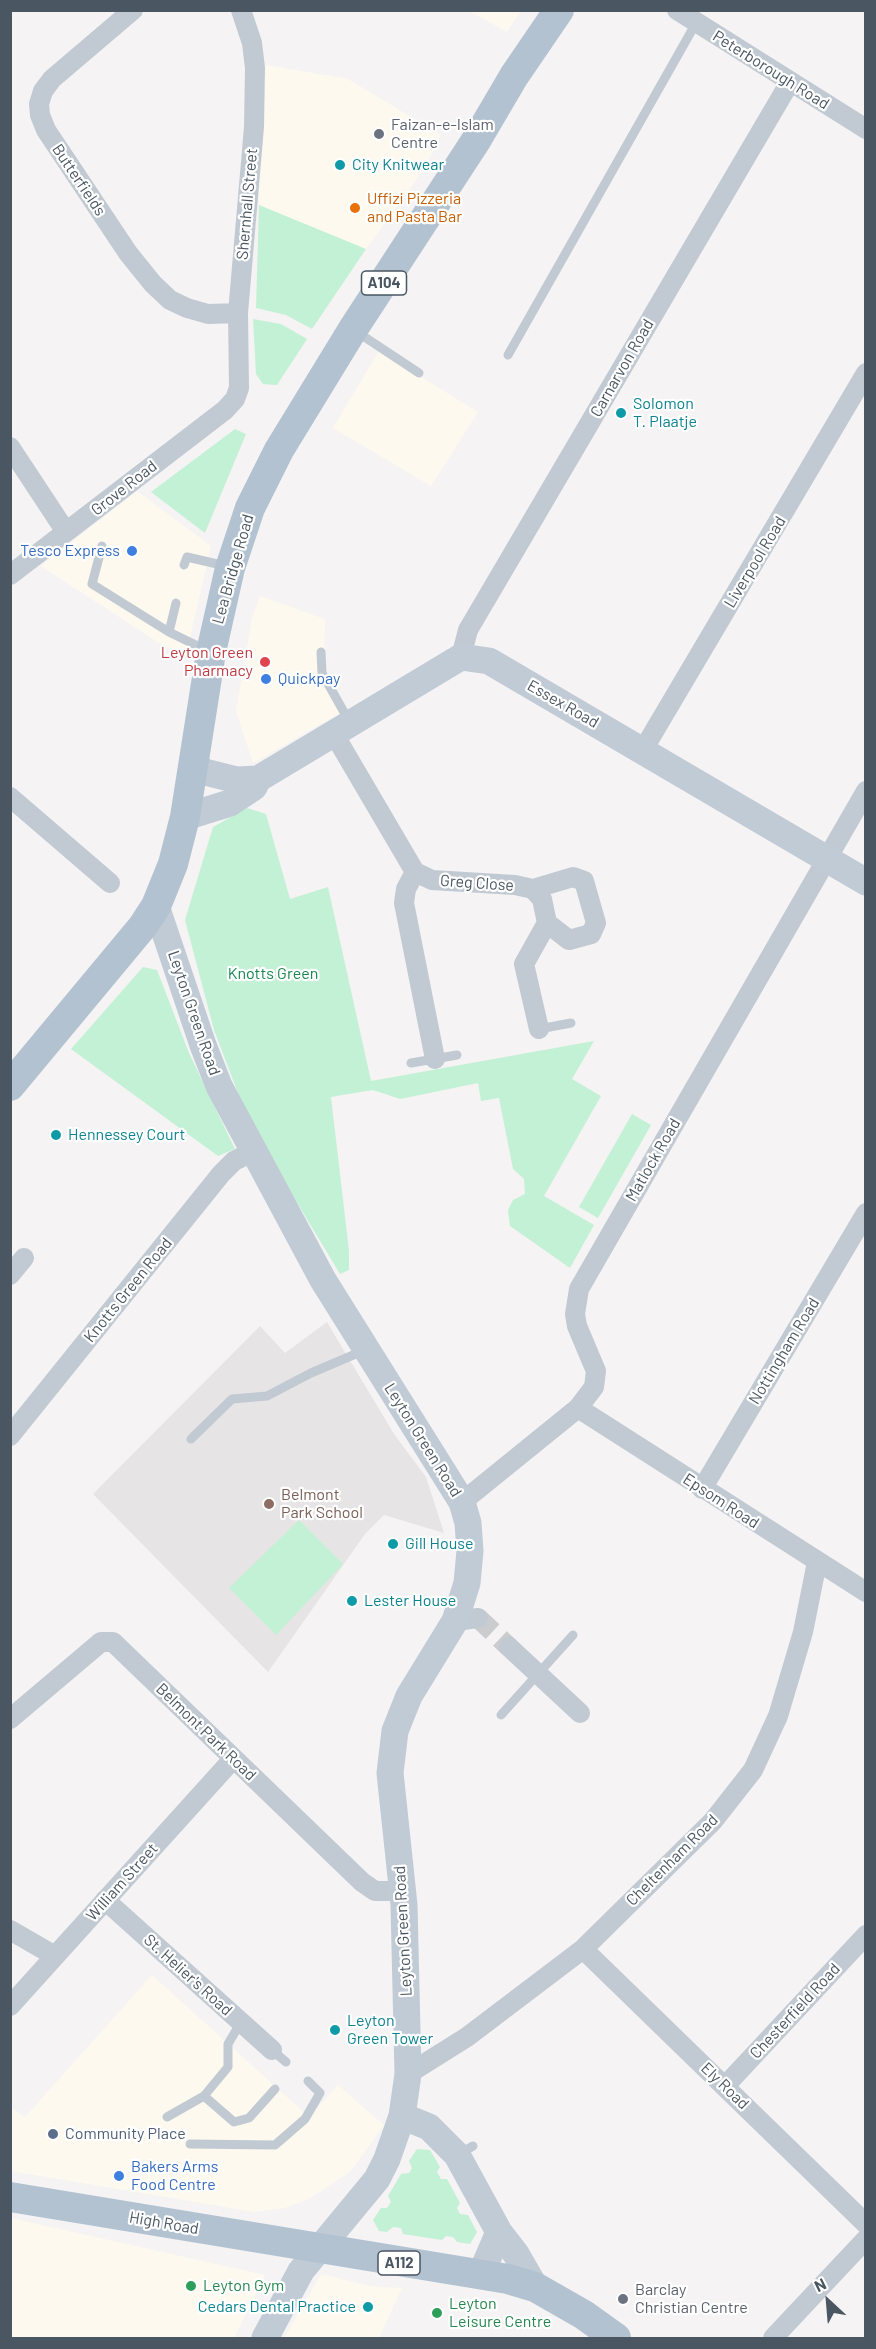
<!DOCTYPE html>
<style>
body{margin:0}
#map{position:relative;width:876px;height:2349px;overflow:hidden;background:#f5f3f3;font-family:Barlow,sans-serif}
canvas{display:block}
.frame{position:absolute;inset:0;border:12px solid #4a5661;pointer-events:none}
.north{position:absolute;left:798px;top:2271px;width:60px;height:60px;-webkit-text-stroke:4px #fff;paint-order:stroke;rotate:334deg;font-size:16px;font-weight:700;line-height:24px;text-align:center;color:#4a5661}
.north::after{content:'';display:block;margin:auto;width:21px;height:27px;background:#4a5661;clip-path:polygon(50% 0,100% 100%,50% 72%,0 100%)}
</style>
<div id="map">
<canvas width="876" height="2349"></canvas>
<div class="frame"></div>
<div class="north">N</div>
</div>
<script>
const ctx = document.querySelector('canvas').getContext('2d');
ctx.lineJoin = 'round';
function fill(path, color) { ctx.fillStyle = color; ctx.fill(path, 'evenodd'); }
const poly = rows => new Path2D(rows.map(r => 'M' + r).join(''));
function trace(path, color, width, dash) { ctx.strokeStyle = color; ctx.lineWidth = width; ctx.lineCap = dash ? 'butt' : 'round'; ctx.setLineDash(dash || []); ctx.stroke(path); }
function write(font, color, halo, rows, align = 'center') {
  ctx.font = font + ' Barlow,sans-serif'; ctx.lineWidth = 4.5; ctx.setLineDash([]); ctx.textBaseline = 'middle'; ctx.strokeStyle = halo; ctx.fillStyle = color; for (const [text, x, y, turn = 0] of rows) {
    ctx.save(); ctx.translate(x, y); ctx.rotate((+turn || 0) * Math.PI / 180); ctx.textAlign = isNaN(turn) ? turn : align; if (halo) ctx.strokeText(text, 0, 0); ctx.fillText(text, 0, 0); ctx.restore();
  }
}
fill(poly([
 [469,11,521,11,507,32],
 [261,64,348,79,441,135,423,171,366,249,259,205],
 [379,351,478,412,431,486,333,428],
 [137,491,211,546,185,660,41,566],
 [260,596,325,619,324,670,347,709,253,763,236,711,252,618],
 [152,1975,309,2117,338,2085,384,2125,351,2171,309,2199,285,2208,254,2212,11,2171,10,2099,11,2107,25,2117],
 [11,2218,265,2275,234,2338,11,2338],
 [321,2274,370,2286,402,2288,379,2338,284,2338]
]), '#fdf9ef');
fill(poly([
 [327,1322,394,1434,426,1477,444,1533,384,1515,365,1534,268,1672,93,1494,260,1326,285,1353]
]), '#e6e4e5');
fill(poly([
 [259,205,366,249,312,329,286,315,256,308],
 [253,319,281,324,307,339,277,385,263,384,256,374],
 [235,429,246,434,205,533,151,492],
 [247,808,266,814,290,899,328,887,371,1081,594,1041,572,1079,601,1096,544,1196,594,1225,570,1268,510,1226,508,1210,513,1200,525,1194,524,1179,513,1169,499,1098,481,1101,478,1083,400,1099,373,1090,331,1097,349,1251,349,1270,340,1274,260,1141,241,1101,214,1030,185,920,213,827],
 [143,967,157,970,189,1053,235,1149,218,1156,71,1049],
 [632,1114,651,1125,598,1218,579,1207],
 [299,1520,343,1564,276,1635,229,1588],
 [417,2149,430,2150,440,2167,437,2172,441,2179,447,2179,460,2203,457,2208,460,2214,468,2215,477,2232,470,2244,457,2242,453,2237,446,2236,442,2240,403,2234,401,2228,393,2227,387,2232,379,2231,373,2220,381,2208,387,2208,391,2202,388,2196,401,2174,409,2173,412,2168,409,2161]
]), '#c3f1d5');
trace(poly([
 [478,1618,509,1647]
]), '#caccce', 20, [20, 10]);
trace(poly([
 [357,332,419,373],
 [508,355,696,23],
 [102,546,92,584,169,632,208,651],
 [184,565,187,557,226,566],
 [169,632,176,603],
 [321,652,322,673,349,721],
 [539,1029,571,1023],
 [411,1063,457,1055],
 [191,1439,232,1399,267,1396,311,1373,365,1350],
 [501,1715,573,1635],
 [272,2050,286,2062],
 [204,2096,234,2122,249,2118,275,2089],
 [167,2117,204,2096,228,2067,228,2044,241,2022],
 [190,2144,275,2145,305,2119,320,2093,308,2081],
 [459,2154,473,2146]
]), '#c1cad2', 9);
trace(poly([
 [133,10,52,79,43,91,39,104,40,115,46,130,128,253,153,284,170,300,187,308,208,314,238,313],
 [677,10,866,129],
 [10,447,66,532],
 [10,575,225,410,235,399,239,388,238,313,254,127,255,68,252,43,241,10],
 [461,657,468,630,790,82],
 [334,734,415,872,432,880,515,885,533,889,542,899,547,923,524,964,539,1029],
 [643,750,866,373],
 [10,797,110,883],
 [415,872,406,889,404,903,435,1059],
 [533,889,573,877,584,881,596,923,591,934,569,940,547,923],
 [10,1275,24,1258],
 [578,1408,866,1592],
 [10,1436,221,1174,234,1161,254,1151],
 [702,1489,866,1213],
 [462,1502,578,1408,594,1387,596,1371,577,1326,575,1314,579,1289,866,791],
 [455,1621,478,1618],
 [509,1647,580,1713],
 [10,1719,101,1642,113,1642,362,1882,375,1891,404,1891],
 [105,1900,272,2050],
 [10,1930,55,1956],
 [583,1949,866,2224],
 [10,2006,233,1759],
 [408,2074,467,2037,583,1949,713,1821,753,1770,778,1716,803,1632,817,1562],
 [725,2086,866,1935],
 [773,2338,866,2239]
]), '#c1cad2', 20);
trace(poly([
 [193,765,205,772,237,780,258,779],
 [185,817,230,803,254,787,258,779,461,657,489,661,866,882],
 [156,906,203,1045,219,1086,323,1280,462,1502,468,1523,470,1551,467,1583,455,1621,409,1696,395,1731,390,1773,404,1905,408,2074,402,2116,387,2159,377,2179,301,2271,265,2338],
 [402,2116,429,2127,457,2155,499,2232,516,2254,535,2287],
 [481,2274,499,2232]
]), '#c1cbd6', 27);
trace(poly([
 [10,1086,143,926,156,906,173,864,185,817,211,652,230,568,250,508,279,450,353,329,477,139,514,76,559,10],
 [10,2197,508,2279,535,2287,584,2315,616,2338]
]), '#b3c2d1', 30);
for (const [x, y, r, color] of [
 [379,134,6,"#6b7280"],
 [340,165,6,"#0f9aa8"],
 [355,208,6,"#e8710a"],
 [621,413,6,"#0f9aa8"],
 [132,551,6,"#3f7fe0"],
 [265,662,6,"#e0444e"],
 [266,679,6,"#3f7fe0"],
 [56,1135,6,"#0f9aa8"],
 [269,1504,6,"#8d6e63"],
 [393,1544,6,"#0f9aa8"],
 [352,1601,6,"#0f9aa8"],
 [335,2030,6,"#0f9aa8"],
 [53,2134,6,"#5c6f8a"],
 [119,2176,6,"#3f7fe0"],
 [191,2286,6,"#2e9e5b"],
 [623,2299,6,"#6b7280"],
 [368,2307,6,"#0f9aa8"],
 [437,2313,6,"#2e9e5b"]
]) { const dot = new Path2D(); dot.arc(x, y, r, 0, 2 * Math.PI); ctx.fillStyle = color; ctx.fill(dot); trace(dot, '#fff', 2); }
for (const [x, y, w] of [
 [384,283,45],
 [399,2263,42]
]) { const box = new Path2D(); box.roundRect(x - w / 2, y - 12, w, 24, 4.5); ctx.fillStyle = '#fff'; ctx.fill(box); trace(box, '#4a5661', 1.5); }
write('bold 15px', '#4a5661', null, [
 ["A104",384,283],
 ["A112",399,2263]
]);
write('16px', '#4a5661', '#fff', [
 ["Peterborough Road",771,70,32],
 ["Butterfields",79,180,56],
 ["Shernhall Street",247,204,-85],
 ["Carnarvon Road",622,368,-60],
 ["Grove Road",124,488,-38],
 ["Liverpool Road",755,562,-59],
 ["Lea Bridge Road",233,569,-74],
 ["Essex Road",563,704,30],
 ["Greg Close",477,883,4],
 ["Leyton Green Road",194,1013,71],
 ["Matlock Road",653,1160,-60],
 ["Knotts Green Road",128,1290,-51],
 ["Nottingham Road",784,1351,-59],
 ["Leyton Green Road",423,1440,58],
 ["Epsom Road",721,1501,33],
 ["Belmont Park Road",206,1732,44],
 ["Cheltenham Road",672,1860,-45],
 ["William Street",122,1882,-48],
 ["Leyton Green Road",403,1931,-93],
 ["St. Helier's Road",188,1975,42],
 ["Chesterfield Road",795,2011,-47],
 ["Ely Road",725,2086,44],
 ["High Road",164,2223,10]
]);
write('16px', '#5b616d', '#fff', [
 ["Faizan-e-Islam",391,125],
 ["Centre",391,143],
 ["Barclay",635,2290],
 ["Christian Centre",635,2308]
], 'left');
write('16px', '#0d838f', '#fff', [
 ["City Knitwear",352,165],
 ["Solomon",633,404],
 ["T. Plaatje",633,422],
 ["Hennessey Court",68,1135],
 ["Gill House",405,1544],
 ["Lester House",364,1601],
 ["Leyton",347,2021],
 ["Green Tower",347,2039],
 ["Cedars Dental Practice",356,2307,"right"]
], 'left');
write('16px', '#c56008', '#fff', [
 ["Uffizi Pizzeria",367,199],
 ["and Pasta Bar",367,217]
], 'left');
write('16px', '#366cbe', '#fff', [
 ["Tesco Express",120,551,"right"],
 ["Quickpay",278,679],
 ["Bakers Arms",131,2167],
 ["Food Centre",131,2185]
], 'left');
write('16px', '#be3a42', '#fff', [
 ["Leyton Green",253,653],
 ["Pharmacy",253,671]
], 'right');
write('16px', '#17864f', '#fff', [
 ["Knotts Green",273,974]
]);
write('16px', '#785e54', '#fff', [
 ["Belmont",281,1495],
 ["Park School",281,1513]
], 'left');
write('16px', '#4e5e75', '#fff', [
 ["Community Place",65,2134]
], 'left');
write('16px', '#27864d', '#fff', [
 ["Leyton Gym",203,2286],
 ["Leyton",449,2304],
 ["Leisure Centre",449,2322]
], 'left');
</script>
